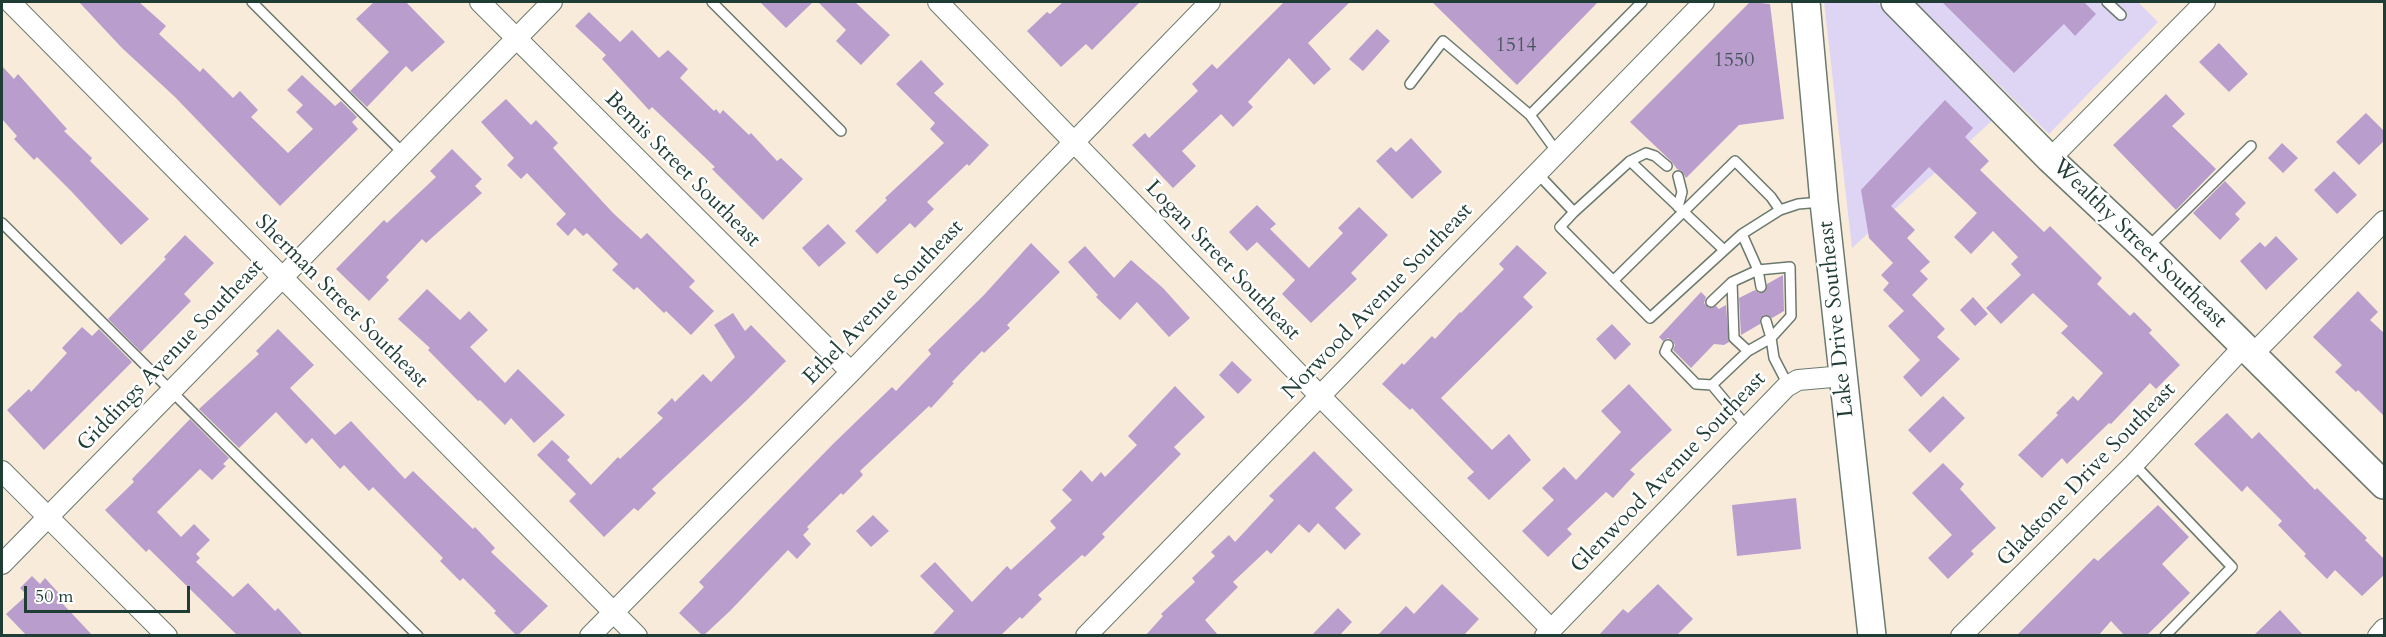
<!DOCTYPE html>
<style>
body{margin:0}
#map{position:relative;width:2386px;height:637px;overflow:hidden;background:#f8ebda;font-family:Cardo,serif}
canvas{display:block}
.frame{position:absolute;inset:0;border:3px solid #1f3d34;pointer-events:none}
.scale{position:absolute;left:24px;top:586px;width:166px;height:27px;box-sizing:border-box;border:3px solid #1f3d34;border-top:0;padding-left:8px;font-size:18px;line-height:21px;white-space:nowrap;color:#1f3d34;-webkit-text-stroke:4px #fff;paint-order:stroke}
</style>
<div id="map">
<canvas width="2386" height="637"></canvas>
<div class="frame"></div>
<div class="scale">50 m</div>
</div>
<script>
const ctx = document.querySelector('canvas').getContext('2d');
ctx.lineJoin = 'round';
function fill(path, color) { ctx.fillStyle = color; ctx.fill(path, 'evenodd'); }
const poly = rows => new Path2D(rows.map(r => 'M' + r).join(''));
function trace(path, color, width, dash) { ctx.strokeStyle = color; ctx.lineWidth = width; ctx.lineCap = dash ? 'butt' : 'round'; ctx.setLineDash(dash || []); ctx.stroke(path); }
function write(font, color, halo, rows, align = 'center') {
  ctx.font = font + ' Cardo,serif'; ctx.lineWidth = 5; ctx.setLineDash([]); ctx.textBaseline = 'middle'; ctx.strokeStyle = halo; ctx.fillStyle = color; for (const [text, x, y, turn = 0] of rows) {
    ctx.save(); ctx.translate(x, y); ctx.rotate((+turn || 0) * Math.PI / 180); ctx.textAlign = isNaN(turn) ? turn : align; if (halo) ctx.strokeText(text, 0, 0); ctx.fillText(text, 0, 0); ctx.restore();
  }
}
fill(poly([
 [1824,2,1877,2,1994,119,1852,248],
 [1915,2,2138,2,2158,22,2049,134]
]), '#ded5f5');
fill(poly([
 [79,2,139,2,166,26,159,34,200,72,203,68,233,98,240,91,258,110,251,117,288,153,313,129,296,112,303,105,287,90,302,75,335,106,341,101,357,117,352,122,358,129,280,206,175,97,122,48],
 [374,2,406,2,445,42,412,72,406,66,367,107,350,91,389,52,356,19],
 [760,2,813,2,786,28],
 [818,2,855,2,890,35,861,65,836,41,846,30],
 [1063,2,1140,2,1092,50,1086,44,1061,67,1027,31,1047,12,1050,14],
 [1284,2,1350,2,1308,43,1331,69,1314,85,1289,58,1248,102,1253,107,1233,127,1221,114,1182,151,1196,166,1173,188,1132,145,1145,133,1149,138,1198,91,1192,84,1212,64,1217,69],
 [1432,2,1598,2,1517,85],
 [1750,2,1770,4,1784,119,1739,125,1686,178,1682,171,1677,169,1671,161,1630,122],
 [1942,2,2084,2,2096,14,2075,36,2064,24,2014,73],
 [589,12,620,42,632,30,659,58,668,50,688,69,680,78,714,111,716,109,720,114,723,110,749,135,751,133,777,161,781,158,803,179,763,220,712,169,715,167,652,107,649,110,602,59,606,55,575,26],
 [1377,29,1390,41,1363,71,1349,59],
 [2219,43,2248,74,2229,92,2199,62],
 [921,60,944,84,934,93,989,145,969,166,967,164,927,202,934,209,915,228,910,223,877,254,855,231,887,200,885,198,944,143,930,129,935,123,896,84],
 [2,66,14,79,18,74,67,129,64,131,92,158,90,161,149,219,121,245,72,192,37,157,34,160,14,139,17,136,2,119],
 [2166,94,2185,114,2172,126,2216,169,2176,210,2113,145],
 [506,99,531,125,536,120,558,143,553,148,613,213,641,239,647,233,695,281,689,287,714,311,691,335,666,311,664,313,637,287,634,290,612,270,618,264,587,233,583,236,575,228,568,236,556,224,566,214,527,173,521,179,507,165,514,158,481,122],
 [1945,100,1973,128,1965,137,1989,161,1980,170,2044,232,2050,226,2102,278,2097,284,2130,316,2134,312,2152,330,2149,333,2180,365,2156,389,2150,383,2111,424,2109,423,2067,464,2062,458,2042,478,2018,455,2058,415,2056,413,2073,396,2078,401,2103,373,2061,333,2068,326,2033,293,2001,324,1986,308,2021,275,2011,264,2018,257,1993,231,1971,254,1954,237,1977,213,1929,167,1891,206,1915,230,1907,238,1930,262,1920,271,1928,279,1912,295,1945,329,1937,337,1960,359,1921,397,1903,377,1920,360,1888,326,1904,311,1883,290,1889,283,1881,275,1893,263,1869,238,1861,190],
 [2366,113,2385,132,2385,140,2359,165,2336,142],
 [1411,138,1442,172,1412,199,1376,161,1391,147,1396,152],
 [2282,143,2298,158,2283,173,2268,158],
 [452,149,482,179,475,186,482,193,426,243,422,239,386,277,389,280,369,301,336,269,384,220,387,223,436,177,430,171],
 [2334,171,2357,195,2337,214,2314,190],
 [2225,181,2246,203,2235,214,2240,219,2220,240,2193,213],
 [1257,205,1276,224,1270,229,1309,268,1343,233,1338,228,1359,207,1388,235,1351,273,1357,279,1311,323,1282,294,1295,280,1257,242,1247,251,1229,232],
 [828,224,846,243,819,267,802,248],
 [185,235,214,263,184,294,191,301,141,352,108,319,166,259,164,257],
 [2276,236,2298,259,2266,290,2240,261,2260,242,2265,247],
 [1031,243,1060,272,1007,325,1010,328,984,353,982,351,952,382,954,383,931,408,929,406,860,471,863,475,843,495,841,493,807,527,809,529,803,535,811,544,797,559,788,550,730,611,703,636,679,613,704,587,699,582,833,444,892,387,896,391,931,354,928,350,984,295],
 [1517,245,1547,273,1523,297,1533,307,1441,398,1492,450,1509,434,1531,460,1489,500,1467,478,1474,472,1412,408,1410,410,1382,384,1402,363,1404,365,1432,336,1435,339,1460,312,1461,313,1504,269,1499,264],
 [1085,246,1114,278,1131,260,1163,288,1190,318,1169,337,1137,302,1120,320,1096,297,1098,295,1068,262],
 [1783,275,1784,311,1772,318,1764,315,1760,319,1760,324,1741,335,1739,298,1755,290,1759,293,1765,292,1767,284],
 [427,289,460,320,469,311,488,330,470,347,505,383,518,369,565,415,534,443,511,418,505,425,480,400,478,401,428,350,430,348,398,319],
 [2358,291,2378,312,2370,320,2385,334,2385,417,2358,390,2356,392,2335,372,2342,365,2313,337],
 [1701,292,1706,297,1704,303,1709,308,1716,306,1719,309,1726,305,1729,342,1724,345,1714,344,1691,368,1673,350,1675,345,1673,341,1668,338,1663,341,1659,337],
 [1973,297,1988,314,1975,326,1960,310],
 [733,313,745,331,751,325,786,361,747,400,652,489,656,493,638,511,634,508,604,537,569,501,576,494,537,455,552,440,570,457,567,460,591,485,618,457,620,459,663,418,657,413,672,398,675,402,703,374,711,382,735,357,714,325],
 [1612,324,1631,344,1615,360,1596,339],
 [82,327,92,336,99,329,132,362,44,450,7,410,29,389,31,392,67,353,62,348],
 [278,329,314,365,290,388,335,435,351,421,405,479,413,471,473,529,475,527,495,548,491,552,548,606,517,636,494,613,496,611,463,578,460,581,440,561,443,558,373,487,369,491,344,465,340,469,312,438,306,444,276,412,239,448,199,409,259,354,256,351],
 [1232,361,1252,380,1238,394,1219,375],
 [1629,384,1672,430,1630,470,1635,474,1613,498,1606,492,1567,529,1572,534,1548,557,1522,531,1554,500,1542,488,1564,467,1576,480,1621,432,1601,411],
 [1175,386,1205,417,1174,447,1181,454,1102,534,1105,537,1085,557,1082,555,1038,595,1042,599,1022,619,1020,617,1000,636,931,636,954,611,920,576,935,562,972,602,1007,566,1011,570,1056,528,1050,521,1072,500,1062,490,1081,470,1092,482,1101,472,1105,477,1137,445,1128,436],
 [1943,396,1965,418,1930,453,1908,430],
 [2227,413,2252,439,2259,432,2315,490,2317,488,2367,538,2365,540,2385,560,2385,574,2362,596,2335,570,2327,579,2304,556,2306,554,2278,525,2282,521,2247,486,2242,492,2194,444],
 [190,419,229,458,223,464,226,466,212,480,200,469,157,512,181,537,194,524,210,540,196,554,200,558,196,562,233,597,248,583,275,611,278,608,304,636,238,636,149,549,146,552,105,510,134,482,132,479],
 [1314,451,1353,490,1335,508,1361,534,1345,550,1318,523,1309,533,1299,524,1271,554,1267,550,1233,582,1238,587,1205,620,1219,636,1145,636,1163,616,1161,614,1195,582,1192,578,1215,556,1211,552,1229,535,1235,542,1274,500,1269,496],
 [1943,463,1964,484,1960,489,1996,528,1971,551,1974,554,1948,579,1928,558,1952,535,1912,493],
 [1796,498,1801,549,1737,556,1732,505],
 [2158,505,2189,537,2162,564,2190,593,2146,636,2125,636,2111,621,2098,636,2016,636,2094,558,2098,561],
 [873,515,889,531,871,547,856,531],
 [32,576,40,584,45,578,65,600,62,603,93,636,27,636,6,614,27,595,20,588],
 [1442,584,1479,619,1463,636,1377,636,1406,606,1414,614],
 [1658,584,1693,619,1676,636,1598,636,1623,609,1628,613],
 [1338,608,1352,622,1339,636,1311,636],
 [2280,610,2304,636,2253,636]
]), '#b99dcd');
const service = poly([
 [252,2,403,153],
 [712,2,841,131],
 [2107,2,2121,15],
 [1410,84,1443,41,1530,115,1557,152],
 [1530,115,1642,2],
 [1630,161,1646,153,1655,156,1667,166],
 [1537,173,1574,212,1560,227,1650,318,1742,234,1780,210,1798,204,1821,202],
 [1678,176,1682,192,1678,207],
 [1574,212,1630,161,1724,250],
 [2,223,418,636],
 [1742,234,1758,270,1790,267,1791,316,1771,338,1774,358,1788,385],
 [2148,247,2251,146],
 [1613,281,1735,161,1771,197,1780,210],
 [1761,287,1758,270,1732,282,1734,338,1748,351,1771,338,1766,321],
 [1711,302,1732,282],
 [1668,345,1665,352,1696,384,1712,385,1748,351],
 [1712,385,1747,427],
 [2134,464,2232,567,2165,636]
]);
const minor = poly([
 [10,2,637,636],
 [480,2,851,372],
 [938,2,1320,396,1551,629],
 [2050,159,2205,2],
 [2253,354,2384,221],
 [2,471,167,636],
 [2,564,552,2],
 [590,636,851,372,1210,2],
 [1086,636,1704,2],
 [1545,636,1786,387,1798,380,1844,376],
 [1961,636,2134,464,2245,345],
 [2378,636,2384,629]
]);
const secondary = poly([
 [1806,2,1824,202,1872,636],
 [1895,2,2050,159,2146,249,2384,485]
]);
trace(service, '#6b7a6e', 12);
trace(minor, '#6b7a6e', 22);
trace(secondary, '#6b7a6e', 30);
trace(service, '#fff', 9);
trace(minor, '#fff', 20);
trace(secondary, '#fff', 27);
write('20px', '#46555a', null, [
 ["1514",1516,46],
 ["1550",1734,61]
]);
write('22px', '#1f3d34', '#fff', [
 ["Bemis Street Southeast",682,170,45],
 ["Wealthy Street Southeast",2139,244,44],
 ["Logan Street Southeast",1222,261,46],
 ["Sherman Street Southeast",341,302,45],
 ["Norwood Avenue Southeast",1378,302,-46],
 ["Ethel Avenue Southeast",884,303,-46],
 ["Lake Drive Southeast",1837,319,-96],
 ["Giddings Avenue Southeast",171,356,-46],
 ["Glenwood Avenue Southeast",1669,473,-46],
 ["Gladstone Drive Southeast",2087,475,-46]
]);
</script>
